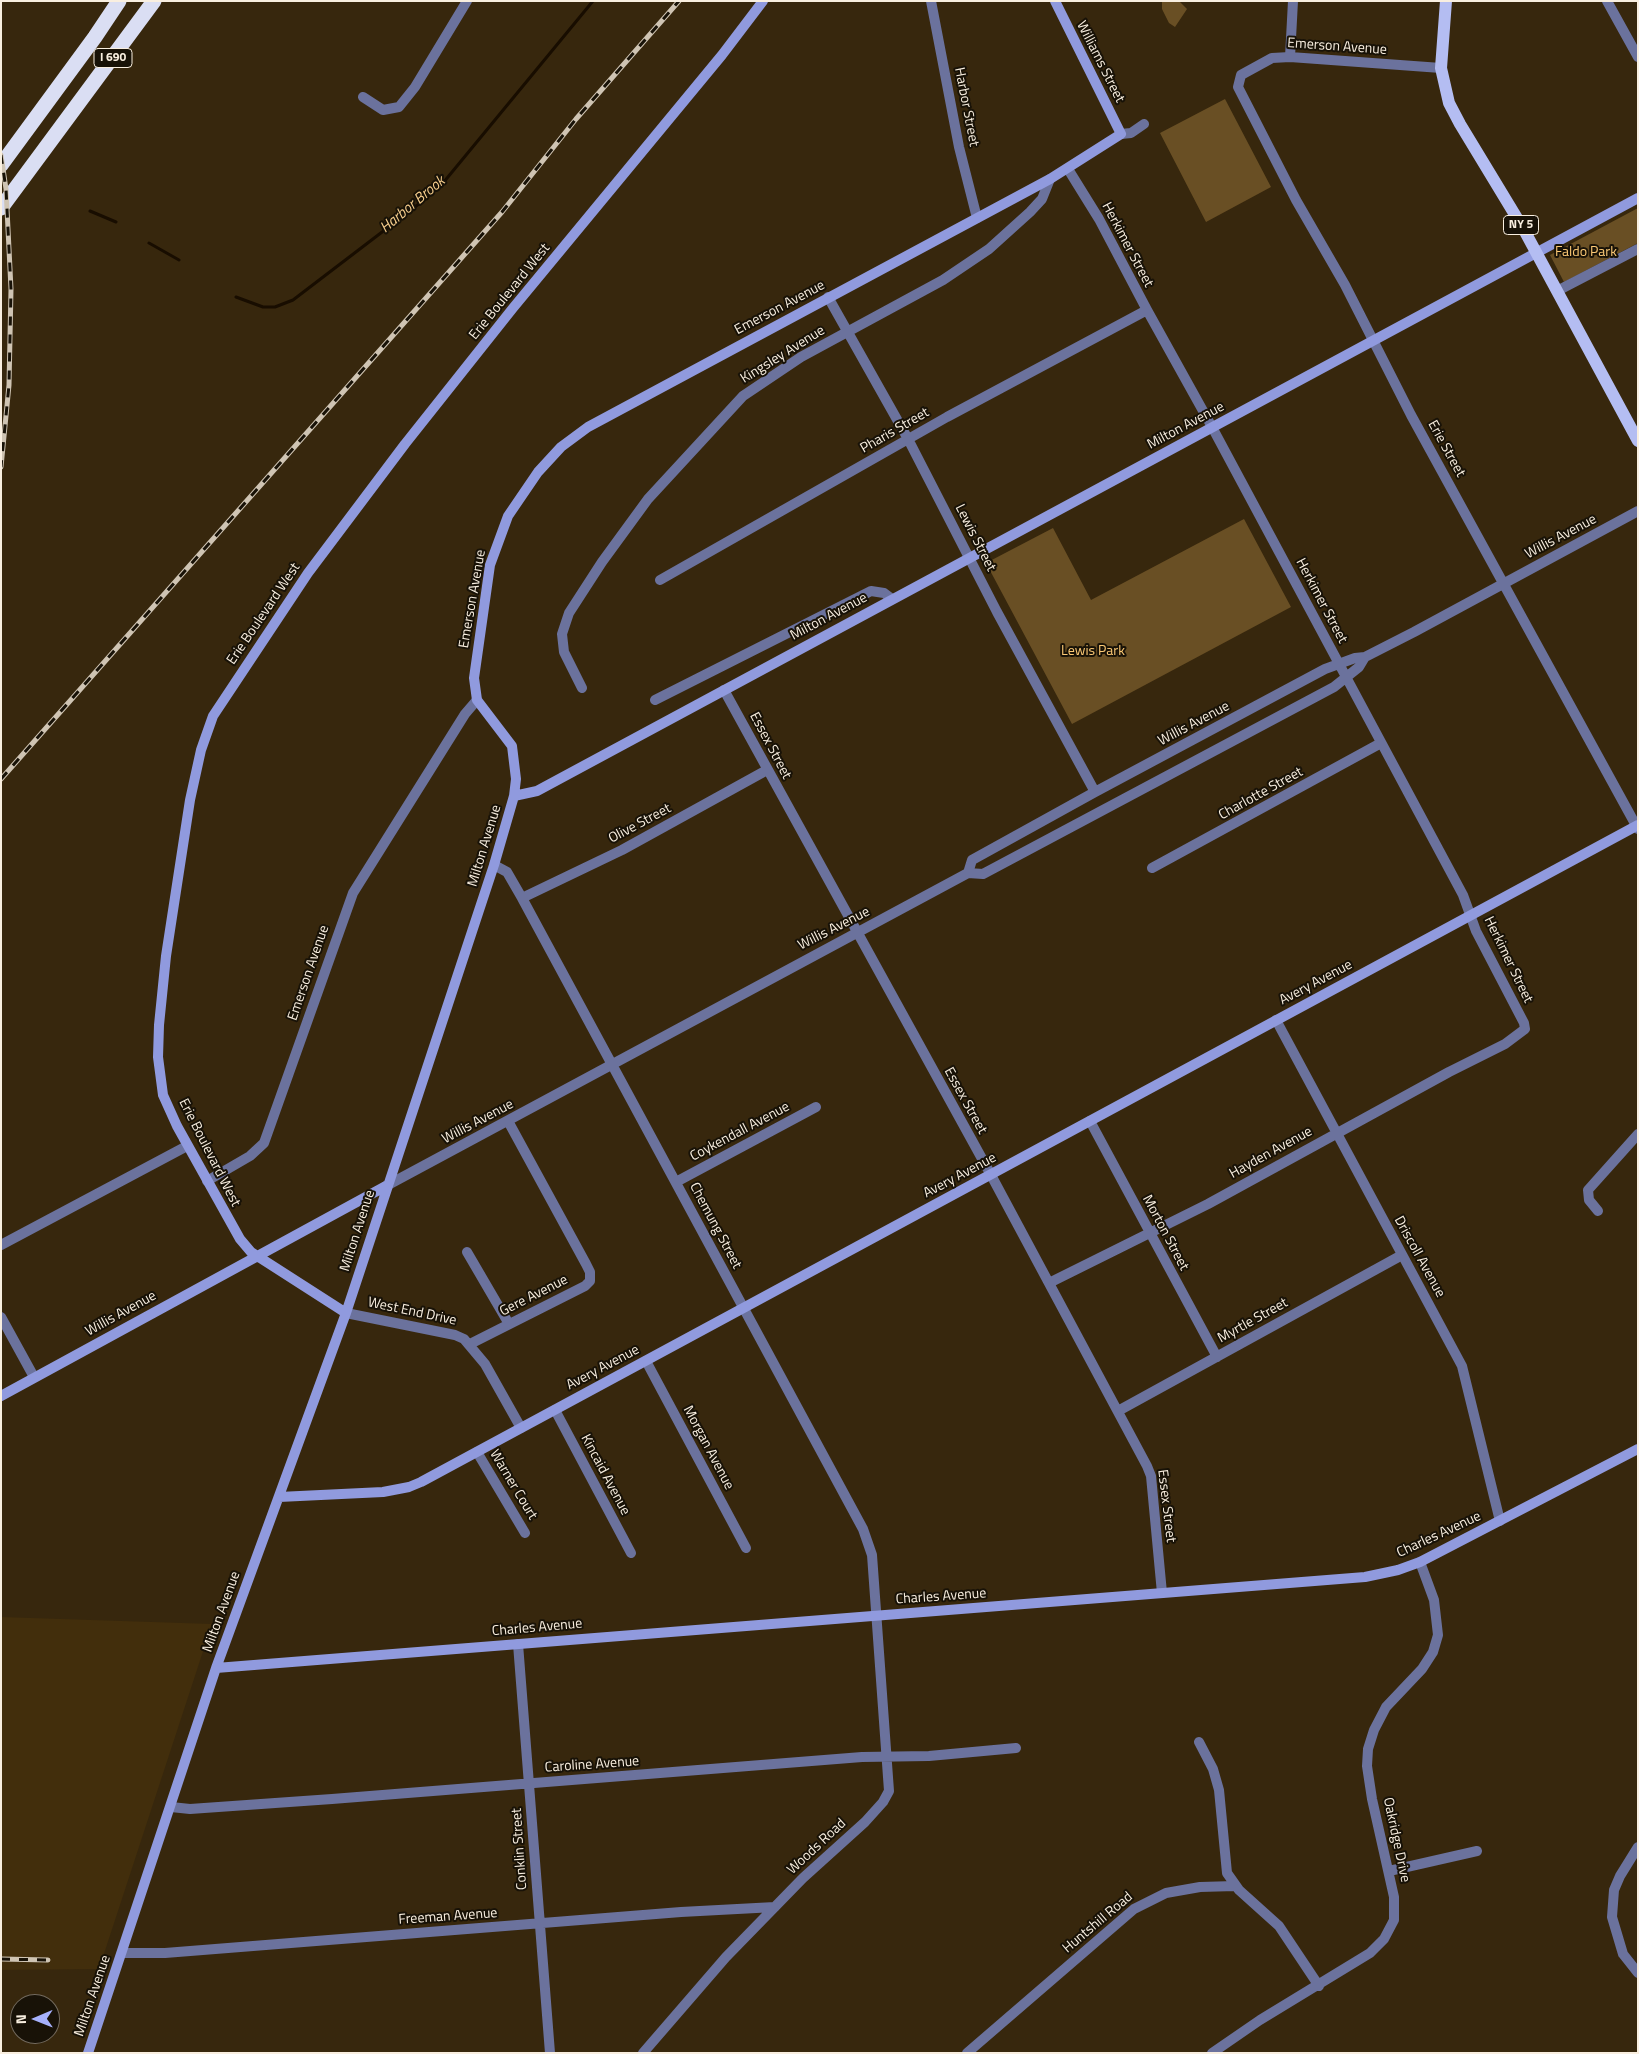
<!DOCTYPE html>
<style>
body{margin:0}
#map{position:relative;width:1639px;height:2054px;overflow:hidden;background:#37270d;font-family:"Titillium Web",sans-serif}
canvas{display:block}
.frame{position:absolute;inset:0;border:2px solid #f9efe0;pointer-events:none}
.north{position:absolute;left:10px;top:1994px;width:50px;height:50px;box-sizing:border-box;background:#181207;border:1px solid #726a5e;border-radius:50%;rotate:269deg;font-size:14px;font-weight:700;line-height:20px;text-align:center;color:#f9efe0}
.north::after{content:'';display:block;margin:auto;width:18px;height:22px;background:#a6b1fc;clip-path:polygon(50% 0,100% 100%,50% 72%,0 100%)}
</style>
<div id="map">
<canvas width="1639" height="2054"></canvas>
<div class="frame"></div>
<div class="north">N</div>
</div>
<script>
const ctx = document.querySelector('canvas').getContext('2d');
ctx.lineJoin = 'round';
function fill(path, color) { ctx.fillStyle = color; ctx.fill(path, 'evenodd'); }
const poly = rows => new Path2D(rows.map(r => 'M' + r).join(''));
function trace(path, color, width, dash) { ctx.strokeStyle = color; ctx.lineWidth = width; ctx.lineCap = dash ? 'butt' : 'round'; ctx.setLineDash(dash || []); ctx.stroke(path); }
function write(font, color, halo, rows, align = 'center') {
  ctx.font = font + ' "Titillium Web",sans-serif'; ctx.lineWidth = 4; ctx.setLineDash([]); ctx.textBaseline = 'middle'; ctx.strokeStyle = halo; ctx.fillStyle = color; for (const [text, x, y, turn = 0] of rows) {
    ctx.save(); ctx.translate(x, y); ctx.rotate((+turn || 0) * Math.PI / 180); ctx.textAlign = isNaN(turn) ? turn : align; if (halo) ctx.strokeText(text, 0, 0); ctx.fillText(text, 0, 0); ctx.restore();
  }
}
fill(poly([
 [1,1617,212,1624,99,1969,1,1970]
]), '#422e0c');
fill(poly([
 [1162,1,1179,1,1187,9,1175,27,1169,23,1162,9],
 [1225,99,1271,187,1206,222,1160,133],
 [1638,208,1638,243,1564,282,1550,255],
 [1244,519,1291,607,1072,724,986,563,1053,528,1091,600]
]), '#694f24');
trace(poly([
 [90,211,116,222],
 [149,243,179,260],
 [236,297,263,307,275,307,293,300,424,200,443,183,593,1]
]), '#180d00', 3);
trace(poly([
 [931,1,959,147,977,218],
 [1607,1,1638,57],
 [1290,57,1293,1],
 [1441,68,1290,57,1272,58,1241,75,1238,87,1296,200,1345,285,1411,415,1638,829],
 [363,97,383,110,399,107,415,87,467,1],
 [1121,134,1131,133,1144,124],
 [1557,291,1638,249],
 [828,297,908,439,997,612,1095,792],
 [660,580,947,417,1147,310],
 [582,688,564,652,562,634,569,613,602,562,648,499,743,396,801,357,943,280,989,249,1030,212,1042,199,1050,179],
 [724,690,991,1175,1147,1466,1151,1476,1162,1593],
 [655,700,871,591,884,593,892,599],
 [494,865,507,872,522,898,863,1529,872,1555,889,1791,883,1802,865,1822,803,1878,726,1957,643,2053],
 [1152,868,1381,743],
 [968,873,972,860,1095,792,1325,669,1355,658,1365,657,1414,632,1638,511],
 [522,898,622,850,767,770],
 [1276,1020,1462,1366,1500,1521],
 [1090,1121,1217,1357],
 [207,1181,250,1156,264,1143,353,893,465,714,477,700],
 [676,1182,816,1107],
 [386,1186,968,873,983,874,1334,687,1359,667,1365,657],
 [1598,1211,1589,1200,1588,1190,1638,1134],
 [1,1245,187,1146],
 [467,1252,509,1324],
 [1049,1283,1208,1204,1449,1072,1505,1044,1525,1029,1524,1023,1476,931,1463,895,1212,427,1147,310,1099,219,1068,169],
 [346,1313,455,1335,464,1339,485,1364,521,1428],
 [1,1317,34,1377],
 [470,1344,585,1286,590,1281,590,1272,586,1264,508,1121],
 [646,1361,746,1548],
 [555,1410,631,1553],
 [1118,1411,1402,1255],
 [477,1452,525,1533],
 [518,1644,550,2053],
 [1199,1742,1213,1769,1219,1790,1227,1873,1239,1890,1279,1926,1319,1986],
 [171,1807,190,1809,332,1799,862,1757,929,1756,1016,1748],
 [1638,1847,1620,1876,1614,1890,1612,1917,1623,1954,1638,1973],
 [1389,1871,1477,1851],
 [122,1953,165,1953,681,1912,775,1907],
 [967,2053,1134,1909,1166,1893,1200,1887,1235,1886],
 [1212,2053,1260,2020,1370,1953,1384,1939,1394,1920,1394,1897,1372,1799,1367,1766,1368,1749,1374,1730,1386,1707,1422,1669,1433,1652,1438,1635,1434,1600,1420,1562]
]), '#6b729d', 10);
trace(poly([
 [514,796,537,791,1638,198],
 [346,1313,251,1252,240,1239,177,1126,163,1095,158,1057,159,1025,166,956,190,800,201,750,213,716,308,573,405,444,513,308,722,55,763,1],
 [1,1396,386,1186],
 [279,1497,383,1492,409,1487,421,1482,1638,825],
 [216,1668,1365,1577,1398,1570,1420,1562,1638,1449],
 [88,2053,216,1668,346,1313,494,865,514,796,516,779,512,746,477,700,474,678,490,565,508,516,538,472,561,447,588,427,1050,179,1121,134,1055,1]
]), '#909ade', 10);
trace(poly([
 [1446,1,1441,68,1449,103,1460,124,1523,228,1638,441]
]), '#b4bdf2', 12);
trace(poly([
 [1,165,95,37,119,1],
 [1,208,154,1]
]), '#dadef3', 15);
const rail = poly([
 [1,155,6,189,11,289,9,385,1,467],
 [1,779,502,212,576,119,679,1],
 [1,1959,48,1960]
]);
trace(rail, '#cfc4b3', 5);
trace(rail, '#181207', 3, [9]);
for (const [x, y, w] of [
 [113,58,38],
 [1521,225,35]
]) { const box = new Path2D(); box.roundRect(x - w / 2, y - 9.5, w, 19, 4); ctx.fillStyle = '#181207'; ctx.fill(box); trace(box, '#f9efe0', 1); }
write('bold 12px', '#f9efe0', null, [
 ["I 690",113,58],
 ["NY 5",1521,225]
]);
write('14px', '#f9efe0', '#181207', [
 ["Emerson Avenue",1337,47,4],
 ["Williams Street",1100,62,63],
 ["Harbor Street",966,107,79],
 ["Herkimer Street",1127,245,62],
 ["Erie Boulevard West",510,292,-51],
 ["Emerson Avenue",780,308,-28],
 ["Kingsley Avenue",783,355,-32],
 ["Milton Avenue",1186,426,-28],
 ["Pharis Street",895,431,-30],
 ["Erie Street",1446,449,61],
 ["Willis Avenue",1561,537,-28],
 ["Lewis Street",975,538,63],
 ["Emerson Avenue",473,599,-80],
 ["Herkimer Street",1321,601,62],
 ["Erie Boulevard West",264,614,-56],
 ["Milton Avenue",829,617,-28],
 ["Willis Avenue",1194,724,-28],
 ["Essex Street",770,746,62],
 ["Charlotte Street",1261,794,-29],
 ["Olive Street",640,824,-28],
 ["Milton Avenue",485,846,-73],
 ["Willis Avenue",834,929,-27],
 ["Herkimer Street",1508,960,64],
 ["Emerson Avenue",309,973,-71],
 ["Avery Avenue",1316,983,-28],
 ["Essex Street",965,1101,61],
 ["Willis Avenue",478,1122,-28],
 ["Coykendall Avenue",740,1132,-28],
 ["Erie Boulevard West",209,1153,63],
 ["Hayden Avenue",1271,1153,-29],
 ["Avery Avenue",960,1176,-28],
 ["Chemung Street",715,1226,62],
 ["Milton Avenue",358,1231,-72],
 ["Morton Street",1165,1233,62],
 ["Driscoll Avenue",1419,1257,61],
 ["Gere Avenue",534,1296,-27],
 ["West End Drive",412,1312,12],
 ["Willis Avenue",121,1314,-29],
 ["Myrtle Street",1253,1321,-29],
 ["Avery Avenue",603,1368,-28],
 ["Morgan Avenue",708,1448,62],
 ["Kincaid Avenue",605,1475,62],
 ["Warner Court",513,1485,59],
 ["Essex Street",1166,1506,83],
 ["Charles Avenue",1439,1535,-25],
 ["Charles Avenue",941,1597,-4],
 ["Milton Avenue",222,1612,-70],
 ["Charles Avenue",537,1628,-5],
 ["Caroline Avenue",592,1765,-4],
 ["Oakridge Drive",1396,1840,78],
 ["Woods Road",817,1847,-43],
 ["Conklin Street",520,1849,-94],
 ["Freeman Avenue",448,1917,-4],
 ["Huntshill Road",1098,1923,-40],
 ["Milton Avenue",93,1996,-71]
]);
write('14px', '#fdca76', '#181207', [
 ["Faldo Park",1586,253],
 ["Lewis Park",1093,652]
]);
write('italic 15px', '#f8cf8e', '#181207', [
 ["Harbor Brook",413,205,-40]
]);
</script>
